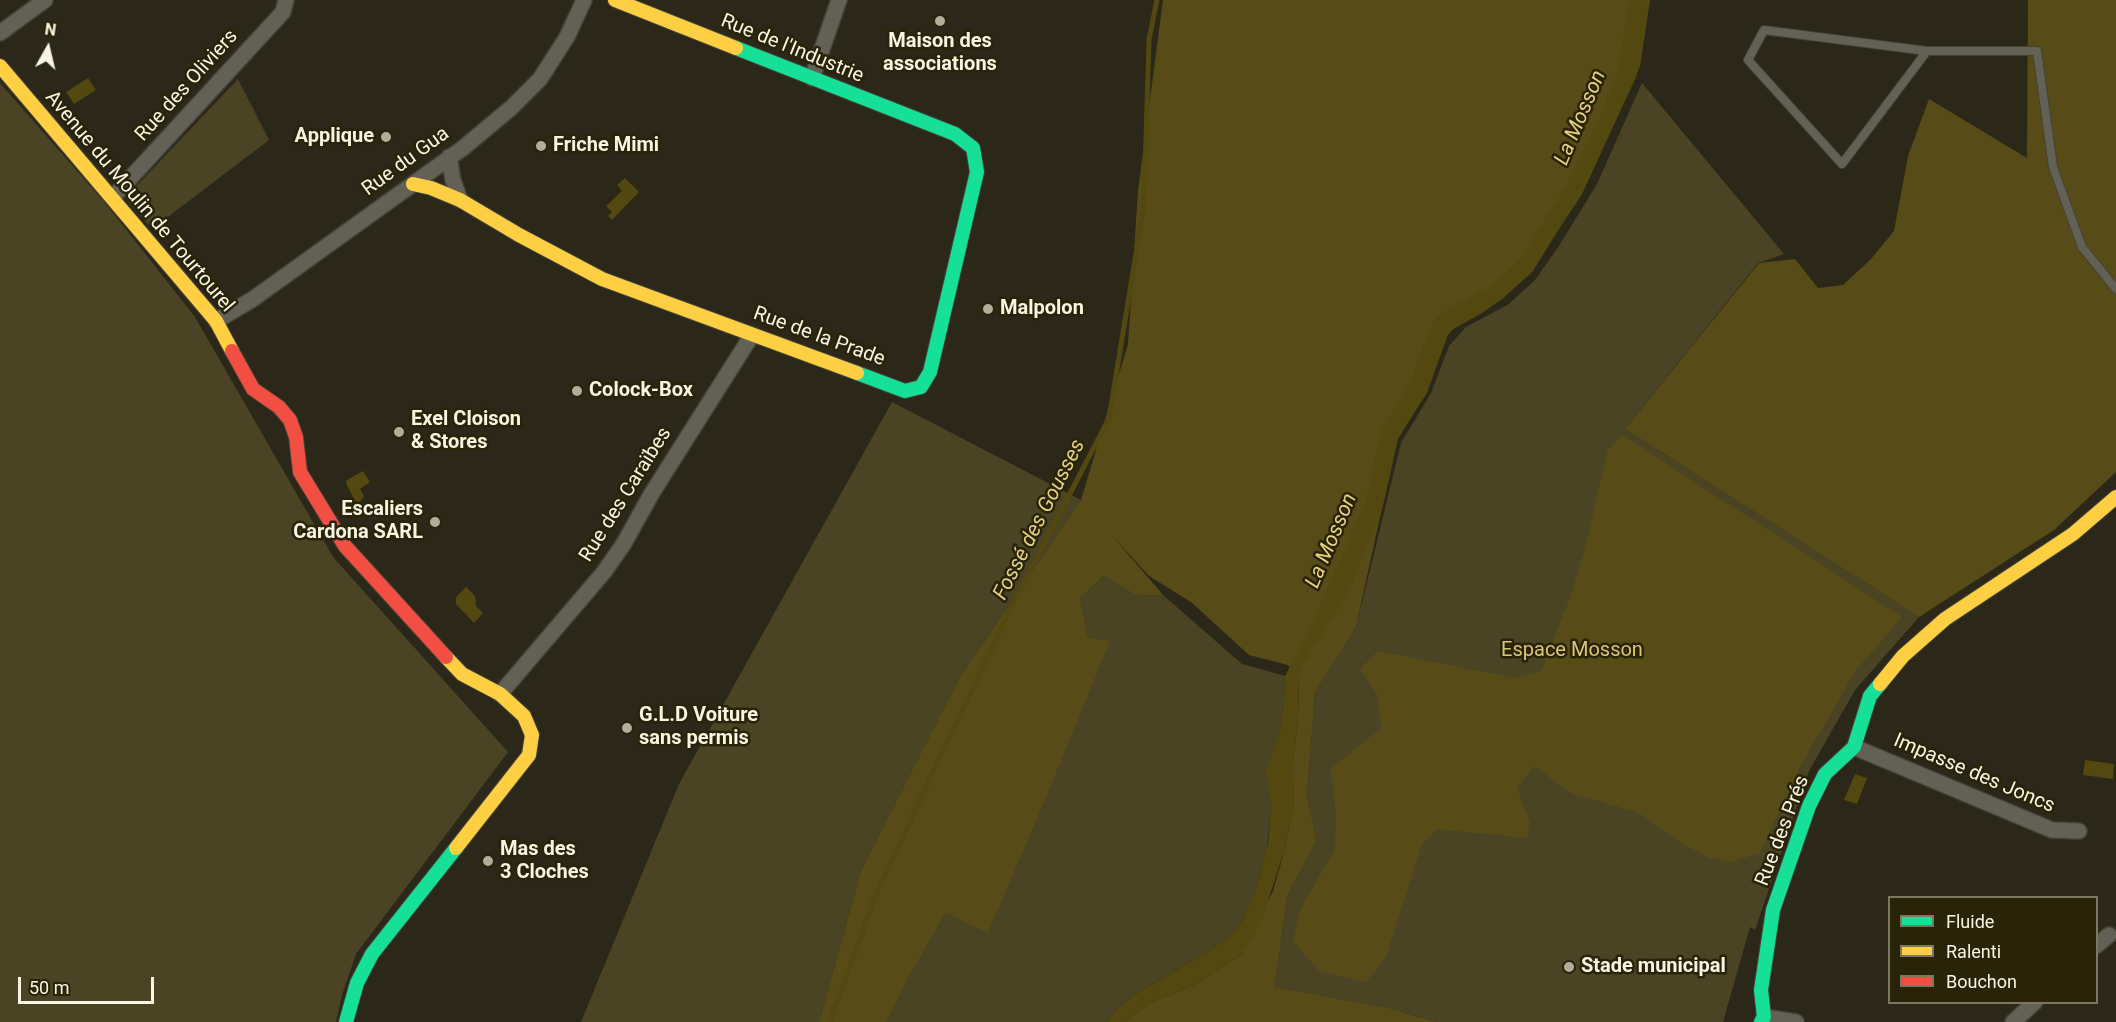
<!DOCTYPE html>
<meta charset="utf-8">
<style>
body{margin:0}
#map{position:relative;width:2116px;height:1022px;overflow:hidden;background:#2b2819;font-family:Roboto,sans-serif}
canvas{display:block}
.legend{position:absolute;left:1888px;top:896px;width:210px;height:108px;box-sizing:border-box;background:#292307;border:2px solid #7c775f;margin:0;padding:8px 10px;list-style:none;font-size:18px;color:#f8f5e4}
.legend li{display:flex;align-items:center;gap:12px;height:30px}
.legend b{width:30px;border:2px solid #7c775f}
.north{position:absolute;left:18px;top:18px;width:60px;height:60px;-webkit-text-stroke:4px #292307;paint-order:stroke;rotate:8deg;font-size:16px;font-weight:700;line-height:24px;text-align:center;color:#f8f5e4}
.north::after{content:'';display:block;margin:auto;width:21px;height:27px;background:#f8f5e4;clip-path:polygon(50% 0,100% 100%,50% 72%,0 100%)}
.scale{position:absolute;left:18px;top:977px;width:136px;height:27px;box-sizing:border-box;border:3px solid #f8f5e4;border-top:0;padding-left:8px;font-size:18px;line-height:21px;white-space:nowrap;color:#f8f5e4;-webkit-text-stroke:4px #292307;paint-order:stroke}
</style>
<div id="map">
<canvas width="2116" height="1022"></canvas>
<ul class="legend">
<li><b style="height:8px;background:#16e098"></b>Fluide</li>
<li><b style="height:8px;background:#ffcf43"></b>Ralenti</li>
<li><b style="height:8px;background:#f24e42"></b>Bouchon</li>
</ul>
<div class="north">N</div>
<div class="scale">50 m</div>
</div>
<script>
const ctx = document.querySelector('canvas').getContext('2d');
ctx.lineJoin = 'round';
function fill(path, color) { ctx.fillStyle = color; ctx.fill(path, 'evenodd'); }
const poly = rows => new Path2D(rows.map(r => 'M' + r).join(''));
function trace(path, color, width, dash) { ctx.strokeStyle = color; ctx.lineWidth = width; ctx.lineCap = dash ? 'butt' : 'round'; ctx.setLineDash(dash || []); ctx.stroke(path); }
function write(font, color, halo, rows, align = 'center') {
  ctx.font = font + ' Roboto,sans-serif'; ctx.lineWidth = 5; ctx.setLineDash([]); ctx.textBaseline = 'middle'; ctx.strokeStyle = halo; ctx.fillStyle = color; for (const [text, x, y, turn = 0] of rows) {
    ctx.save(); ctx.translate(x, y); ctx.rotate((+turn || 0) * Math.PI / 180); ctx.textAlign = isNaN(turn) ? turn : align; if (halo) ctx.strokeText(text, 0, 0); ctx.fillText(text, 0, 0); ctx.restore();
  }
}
fill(poly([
 [238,79,269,140,152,229,125,198],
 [0,83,106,204,195,317,333,557,508,752,356,954,342,995,336,1022,0,1022],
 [1642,83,1784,254,1758,263,1625,429,1919,617,1855,690,1809,771,1755,930,1750,927,1723,1022,1436,1022,1389,1008,1275,987,1287,896,1317,840,1307,797,1315,693,1356,627,1401,443,1431,393,1449,346,1466,327,1509,304,1535,280,1559,246,1597,184],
 [892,402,1081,500,958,680,861,871,819,1022,581,1022,679,784],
 [1104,576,1137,596,1163,595,1242,664,1285,676,1281,728,1267,769,1271,807,1267,848,1257,886,1241,922,1231,935,1209,951,1134,995,1117,1009,1107,1022,887,1022,909,977,946,913,988,932,1040,813,1109,641,1088,637,1080,598]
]), '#4a4424');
fill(poly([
 [1163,0,1650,0,1640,66,1582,194,1528,276,1485,311,1450,331,1436,360,1427,393,1397,439,1356,627,1315,693,1307,797,1317,840,1287,896,1275,987,1389,1008,1436,1022,1125,1022,1148,1004,1194,985,1241,955,1273,891,1285,849,1294,801,1292,765,1298,720,1299,678,1288,665,1249,655,1191,602,1149,576,1110,533,1163,595,1137,596,1104,576,1080,598,1088,637,1110,641,1040,813,988,933,946,913,909,977,887,1022,819,1022,861,871,958,680,1081,500,1128,344,1138,191],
 [2028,0,2116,0,2116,472,2054,530,1919,617,1625,429,1759,263,1795,259,1818,288,1843,285,1871,259,1894,231,1908,156,1929,99,2027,158],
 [1622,435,1902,617,1856,670,1801,765,1760,853,1731,862,1709,858,1678,841,1639,813,1571,793,1534,766,1517,788,1530,822,1527,838,1437,829,1422,844,1386,957,1366,982,1319,971,1293,941,1300,910,1335,849,1336,815,1331,769,1381,728,1377,694,1360,669,1378,651,1515,678,1541,671,1570,598,1584,552,1608,449]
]), '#574c17');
fill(poly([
 [1629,0,1650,0,1637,75,1588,181,1533,271,1501,300,1475,317,1455,327,1448,335,1428,390,1398,439,1382,510,1352,583,1334,616,1301,667,1299,678,1298,720,1292,765,1294,801,1285,849,1260,925,1241,955,1194,985,1148,1004,1125,1022,1107,1022,1117,1009,1134,995,1209,951,1231,935,1241,922,1257,886,1268,844,1271,807,1266,769,1281,728,1285,676,1320,606,1365,503,1382,430,1411,380,1430,328,1435,320,1445,311,1489,287,1520,260,1567,184,1604,108,1618,69],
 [88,78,96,90,74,104,66,92],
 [625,178,639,192,612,220,608,216,612,212,606,206,622,191,617,185],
 [363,471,370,482,360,489,364,496,360,502,355,501,346,483,347,480],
 [466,587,475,596,476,606,483,613,474,623,456,604,456,597],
 [2085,760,2114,764,2113,779,2083,775],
 [1855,774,1867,778,1857,804,1844,800]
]), '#53480f');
trace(poly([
 [830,1022,875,897,945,746,1011,608,1109,418,1144,205,1149,39,1157,0]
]), '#53480f', 5);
const lane = poly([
 [1927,51,1764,30,1748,60,1842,164,1927,51,2037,51,2053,167,2082,247,2116,289]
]);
const street = poly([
 [0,33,45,0],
 [812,78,839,0],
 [449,157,453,180,460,200],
 [113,197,283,12,286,0],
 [216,321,253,299,463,148,511,108,540,79,567,37,584,0],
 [500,694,604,572,623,545,652,493,752,335],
 [1854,747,2052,830,2079,831],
 [2096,946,2109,935],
 [1764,1017,1796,1022],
 [2013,1022,2035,1002]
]);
const fast = poly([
 [736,48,955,134,973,148,977,172,930,372,921,387,905,391,857,373],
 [346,1022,357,983,372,954,456,848],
 [1761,1022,1764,1017,1761,990,1773,910,1809,806,1825,774,1854,747,1870,696,1880,684]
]);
const slow = poly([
 [615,0,736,48],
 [0,66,216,321,232,351],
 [413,184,431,188,460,200,519,235,602,279,857,373],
 [446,657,462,674,500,694,524,716,532,735,529,755,456,848],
 [1880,684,1903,656,1945,619,2073,534,2116,497]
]);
const jam = poly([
 [232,351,253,389,279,407,290,420,296,437,300,472,345,546,446,657]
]);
trace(lane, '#444236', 10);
trace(street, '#444236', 18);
trace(fast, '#444236', 16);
trace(slow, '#444236', 16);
trace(jam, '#444236', 16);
trace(lane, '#636156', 8);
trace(street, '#636156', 15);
trace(fast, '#16e098', 14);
trace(slow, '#ffcf43', 14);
trace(jam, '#f24e42', 14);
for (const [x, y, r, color] of [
 [940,21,6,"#b0ad9d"],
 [386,137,6,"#b0ad9d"],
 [541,146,6,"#b0ad9d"],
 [988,309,6,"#b0ad9d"],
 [577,391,6,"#b0ad9d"],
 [399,432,6,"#b0ad9d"],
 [435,522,6,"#b0ad9d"],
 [627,728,6,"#b0ad9d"],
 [488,861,6,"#b0ad9d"],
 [1569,967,6,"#b0ad9d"]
]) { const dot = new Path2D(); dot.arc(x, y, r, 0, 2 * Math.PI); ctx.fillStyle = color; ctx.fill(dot); trace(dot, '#292307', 2); }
write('bold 20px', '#f8f5e4', '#292307', [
 ["Maison des",940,42,"center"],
 ["associations",940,65,"center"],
 ["Applique",374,137,"right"],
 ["Friche Mimi",553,146],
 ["Malpolon",1000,309],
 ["Colock-Box",589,391],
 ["Exel Cloison",411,420],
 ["& Stores",411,443],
 ["Escaliers",423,510,"right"],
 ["Cardona SARL",423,533,"right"],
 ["G.L.D Voiture",639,716],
 ["sans permis",639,739],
 ["Mas des",500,850],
 ["3 Cloches",500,873],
 ["Stade municipal",1581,967]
], 'left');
write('20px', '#f8f5e4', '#292307', [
 ["Rue de l'Industrie",792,49,22],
 ["Rue des Oliviers",187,86,-48],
 ["Rue du Gua",406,162,-36],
 ["Avenue du Moulin de Tourtourel",139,202,50],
 ["Rue de la Prade",819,337,20],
 ["Rue des Caraïbes",626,495,-58],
 ["Impasse des Joncs",1974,774,23],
 ["Rue des Prés",1783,831,-69]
]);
write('20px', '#dac772', '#292307', [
 ["Espace Mosson",1572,651]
]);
write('italic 21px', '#e5d27d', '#292307', [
 ["La Mosson",1581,118,-67],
 ["Fossé des Gousses",1040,520,-63],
 ["La Mosson",1332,541,-67]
]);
</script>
